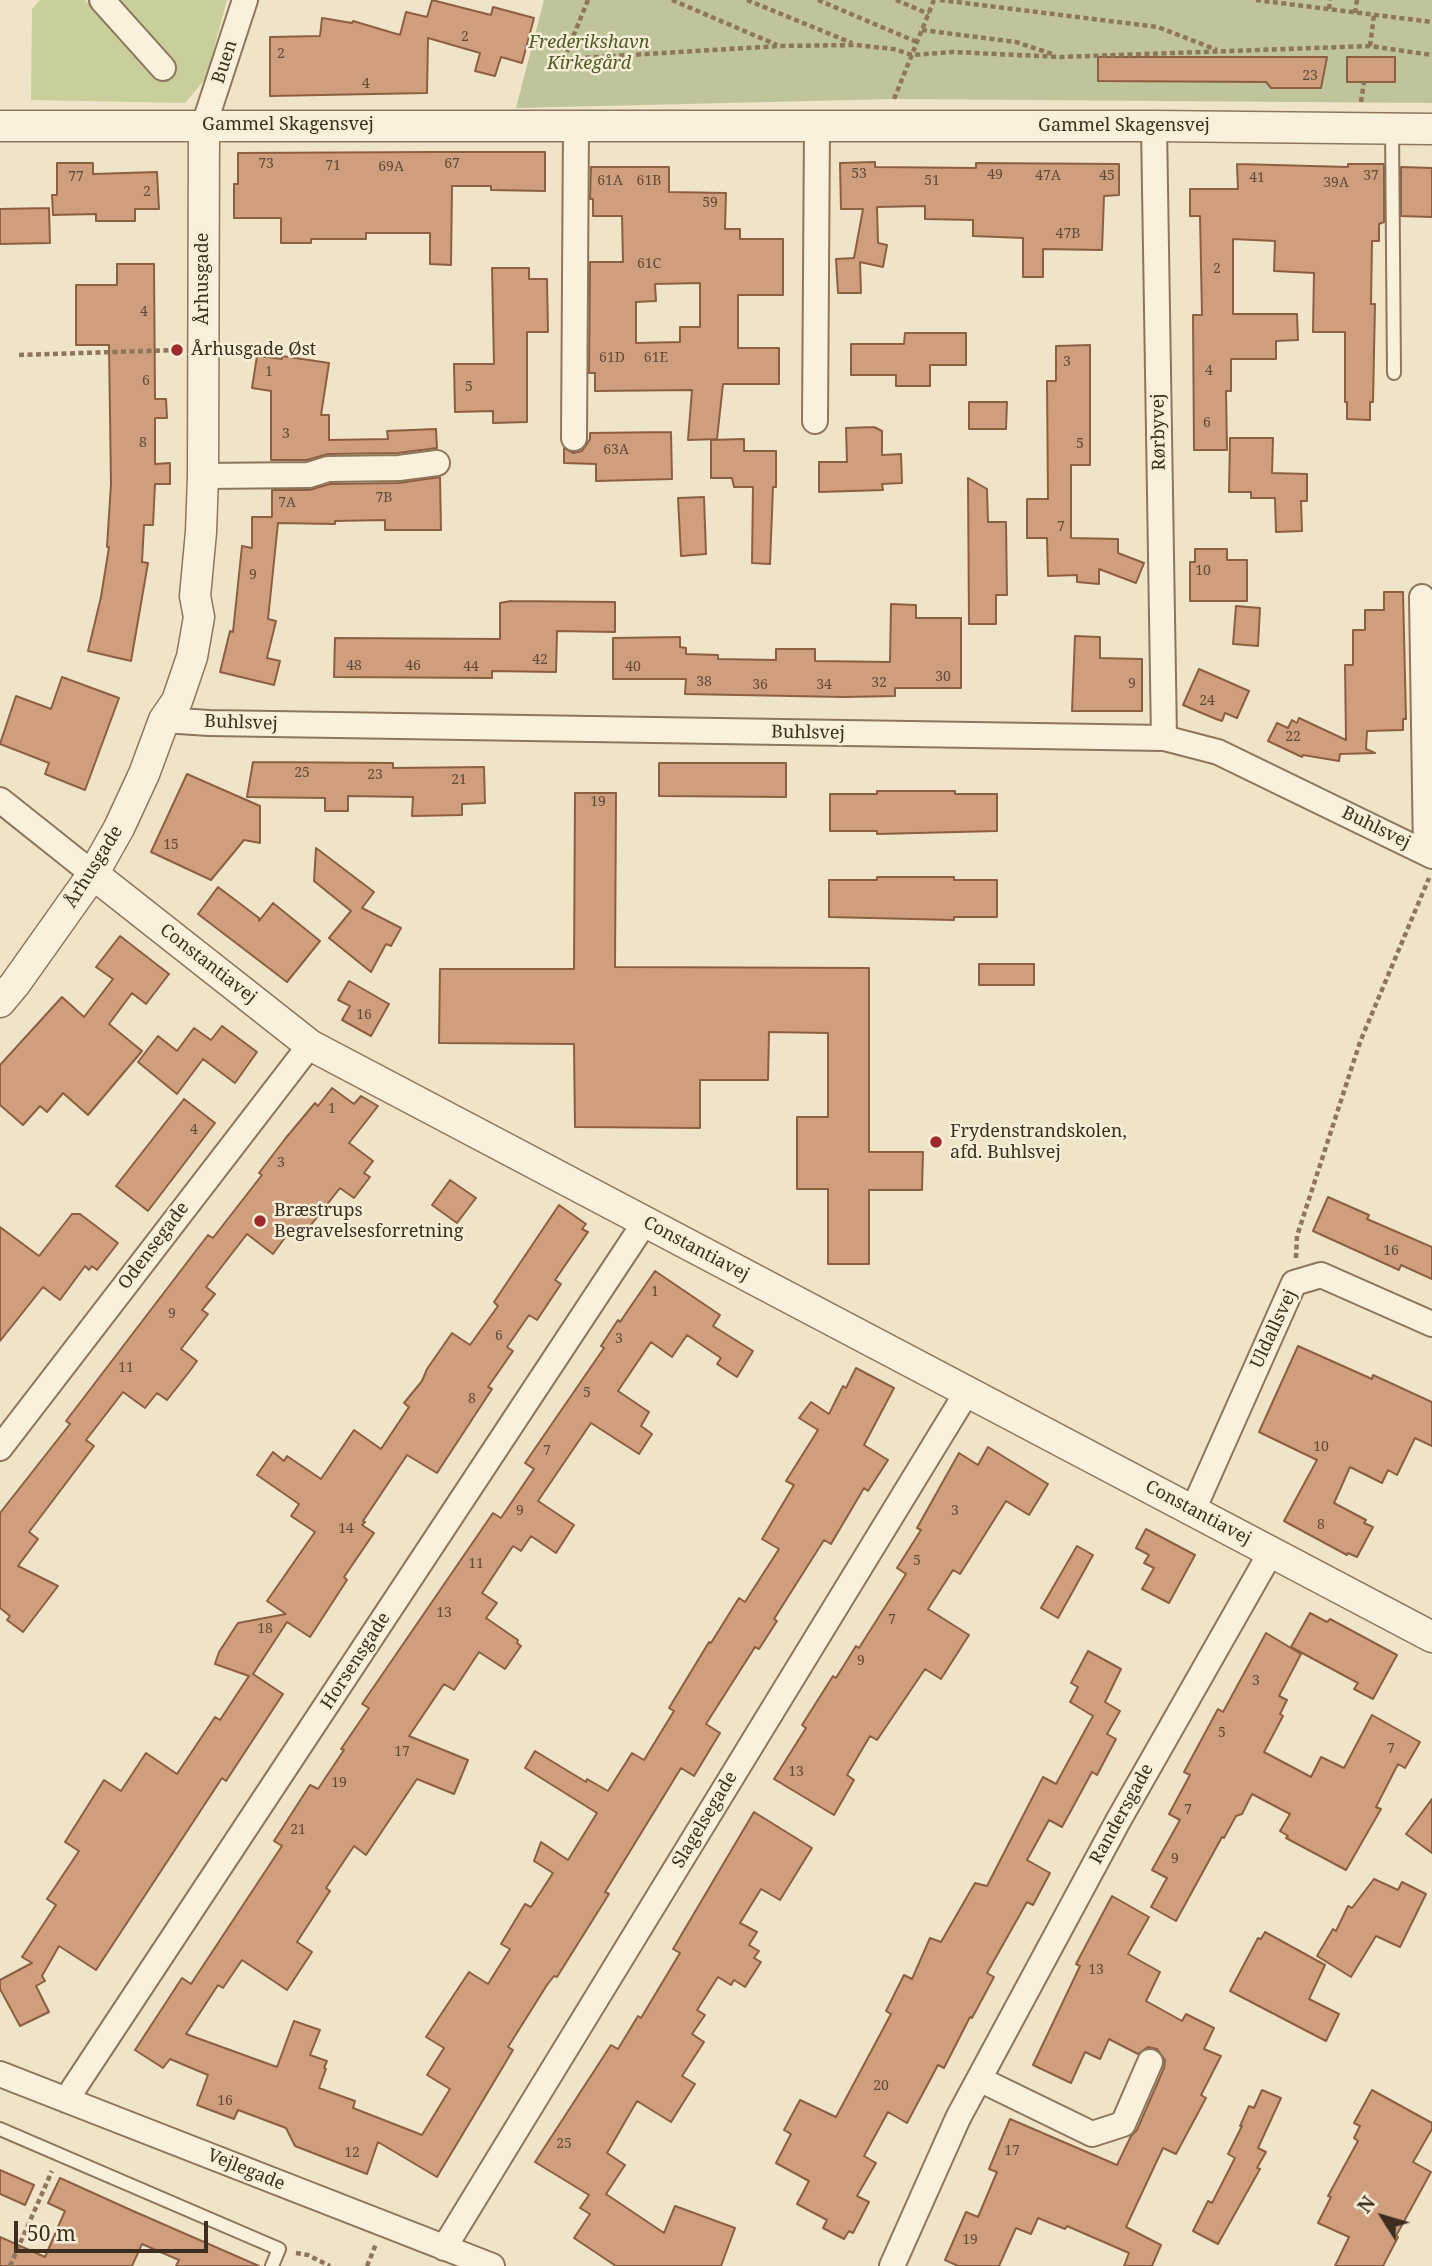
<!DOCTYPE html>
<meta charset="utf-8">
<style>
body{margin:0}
#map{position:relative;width:1432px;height:2266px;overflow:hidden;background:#f0e4c8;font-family:"Noto Serif",serif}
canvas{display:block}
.north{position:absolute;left:1348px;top:2182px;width:70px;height:70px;-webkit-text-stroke:5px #f7eed8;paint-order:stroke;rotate:307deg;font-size:19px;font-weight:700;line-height:28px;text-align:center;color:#3d2e20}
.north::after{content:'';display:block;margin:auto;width:24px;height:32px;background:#3d2e20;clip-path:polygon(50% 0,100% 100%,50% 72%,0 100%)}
.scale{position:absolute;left:14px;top:2221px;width:194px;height:32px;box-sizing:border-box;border:4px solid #3d2e20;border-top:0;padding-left:9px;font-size:21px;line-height:24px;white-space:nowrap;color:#3d2e20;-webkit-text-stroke:5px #f7eed8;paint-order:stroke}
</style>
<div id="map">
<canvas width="1432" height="2266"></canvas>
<div class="north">N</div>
<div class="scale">50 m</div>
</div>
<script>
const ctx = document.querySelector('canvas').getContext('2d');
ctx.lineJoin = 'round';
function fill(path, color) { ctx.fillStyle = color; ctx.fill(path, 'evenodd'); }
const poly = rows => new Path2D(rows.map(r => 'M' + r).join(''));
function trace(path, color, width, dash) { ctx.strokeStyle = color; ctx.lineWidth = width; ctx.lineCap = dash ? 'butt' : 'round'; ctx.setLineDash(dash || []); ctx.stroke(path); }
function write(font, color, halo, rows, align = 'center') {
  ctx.font = font + ' "Noto Serif",serif'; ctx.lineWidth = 5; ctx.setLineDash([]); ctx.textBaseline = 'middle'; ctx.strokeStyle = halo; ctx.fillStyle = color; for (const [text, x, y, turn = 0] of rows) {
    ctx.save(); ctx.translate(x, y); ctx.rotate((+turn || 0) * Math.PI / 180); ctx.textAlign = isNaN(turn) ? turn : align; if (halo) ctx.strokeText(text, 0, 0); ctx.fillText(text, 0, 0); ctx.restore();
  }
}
fill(poly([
 [40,0,85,0,90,5,95,0,227,0,206,78,185,103,31,100,32,9]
]), '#c9cf9b');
fill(poly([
 [544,0,1432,0,1432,103,895,99,516,108]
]), '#bfc49a');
const building = poly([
 [432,0,491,15,493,7,534,18,522,63,501,57,495,76,475,71,480,53,428,38,427,93,270,96,270,37,320,36,322,18,352,23,353,21,400,35,406,12,427,17,432,0],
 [1098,57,1327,57,1321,88,1271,88,1266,82,1098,81,1098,57],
 [1347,57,1395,57,1395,82,1347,82,1347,57],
 [433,152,545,152,545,191,491,190,491,186,452,186,451,265,430,264,430,233,366,233,366,239,311,239,311,243,281,243,281,218,234,218,234,184,238,184,238,153,433,152],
 [875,162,875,167,976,168,976,163,1119,164,1119,195,1104,196,1102,250,1043,249,1043,277,1023,277,1023,238,973,236,973,220,925,219,925,206,877,207,878,243,887,245,883,267,860,262,861,293,838,293,836,259,854,258,863,209,841,209,840,163,875,162],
 [57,163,93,163,93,174,157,172,159,209,135,209,135,221,96,221,96,214,53,215,52,195,57,195,57,163],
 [1237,164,1348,167,1348,164,1384,164,1384,222,1379,224,1379,241,1372,241,1371,304,1375,304,1373,402,1370,402,1370,420,1347,419,1347,402,1345,402,1345,332,1313,332,1314,273,1274,271,1275,241,1233,239,1233,314,1297,314,1298,340,1276,341,1276,359,1231,359,1231,391,1226,391,1227,450,1194,450,1193,315,1202,315,1200,216,1190,216,1190,189,1238,189,1237,164],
 [591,167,669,167,669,192,726,193,725,229,740,229,740,239,783,239,783,295,738,295,738,348,779,348,779,384,723,384,717,439,688,440,692,390,595,391,595,373,589,373,590,262,623,262,622,216,593,216,593,199,590,199,591,167],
 [700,283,700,327,680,327,680,342,636,343,636,302,656,301,655,284,700,283],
 [1401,167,1432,168,1432,217,1401,216,1401,167],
 [49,208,50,243,0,244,0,209,49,208],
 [117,264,154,264,155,399,166,399,167,418,155,418,155,464,170,463,170,484,155,484,153,525,144,525,142,562,148,563,131,661,88,651,101,597,109,547,107,547,111,484,109,345,76,345,76,285,117,285,117,264],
 [492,268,529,268,529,279,547,279,548,332,527,332,527,422,493,423,493,411,455,412,454,364,494,364,492,268],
 [905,333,966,333,966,365,930,365,930,386,896,386,896,375,851,375,851,344,904,344,905,333],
 [1090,345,1090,465,1071,465,1071,538,1118,539,1118,553,1144,563,1136,583,1099,569,1099,584,1077,582,1077,575,1048,576,1047,538,1027,538,1027,499,1048,499,1047,381,1056,381,1056,346,1090,345],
 [257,356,282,359,282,356,329,363,321,415,329,415,329,440,388,439,387,431,436,429,437,448,398,453,328,454,307,460,271,460,271,391,252,388,257,356],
 [969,402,1007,402,1006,429,969,429,969,402],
 [874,427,882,431,882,455,901,454,902,483,882,484,883,490,819,492,819,462,847,462,846,428,874,427],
 [671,432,672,479,596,481,596,464,564,463,564,448,573,453,582,451,590,439,590,433,671,432],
 [1230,438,1273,438,1272,473,1307,474,1307,501,1301,501,1302,531,1276,532,1275,498,1251,498,1251,492,1229,492,1230,438],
 [744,439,744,451,776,451,776,487,773,487,770,564,752,563,753,487,734,487,732,478,711,478,711,440,744,439],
 [440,477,441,530,385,530,385,520,335,521,335,524,278,523,268,619,276,621,267,658,280,661,274,685,220,672,230,631,233,632,242,546,252,548,252,517,272,517,272,490,309,490,330,484,399,483,440,477],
 [968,478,987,489,988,522,1006,522,1007,595,996,595,996,624,969,624,968,478],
 [704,497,706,554,681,556,678,498,704,497],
 [1195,549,1227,549,1227,560,1247,560,1247,601,1190,601,1190,562,1195,562,1195,549],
 [1384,592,1403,592,1406,719,1403,719,1403,730,1367,731,1366,749,1375,753,1340,754,1339,761,1303,755,1302,757,1268,741,1277,723,1288,728,1292,720,1297,723,1299,718,1346,740,1345,665,1353,665,1353,630,1365,630,1365,610,1384,610,1384,592],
 [511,601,615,602,615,632,557,631,556,672,492,671,492,678,334,677,335,638,500,639,500,603,511,601],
 [891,604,916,605,916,618,961,618,961,688,895,688,895,696,844,697,685,694,686,679,613,679,613,638,680,637,680,647,686,648,686,654,718,655,718,659,776,660,776,649,815,649,815,661,890,662,891,604],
 [1236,606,1260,608,1258,646,1233,644,1236,606],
 [1075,636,1100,637,1100,658,1142,659,1142,711,1072,711,1075,636],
 [1199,669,1249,691,1237,718,1225,713,1222,721,1216,719,1183,705,1199,669],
 [62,677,119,698,85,790,45,774,49,763,0,744,16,696,51,709,62,677],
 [253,762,393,763,393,768,484,767,485,803,462,804,462,815,412,816,413,797,348,796,348,811,325,811,325,798,247,797,253,762],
 [659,763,786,763,786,797,659,796,659,763],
 [187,774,260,806,260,843,244,840,211,880,151,852,187,774],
 [877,791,955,791,955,794,997,794,997,831,877,834,877,831,830,831,830,794,877,794,877,791],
 [575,793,616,793,615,967,869,968,869,1152,923,1152,922,1190,869,1190,869,1264,828,1264,828,1189,797,1189,797,1117,828,1117,828,1033,769,1032,768,1080,700,1080,700,1128,575,1127,574,1044,439,1043,440,969,574,969,575,793],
 [316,848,374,892,362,908,401,928,391,946,386,944,371,972,329,938,351,911,314,881,316,848],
 [877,877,954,877,954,880,997,880,997,917,954,917,954,920,829,917,829,880,877,880,877,877],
 [218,887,259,918,259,921,273,903,320,941,287,982,198,914,218,887],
 [120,936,169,974,146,1004,132,993,109,1024,142,1051,88,1115,63,1093,47,1112,40,1106,23,1125,0,1105,0,1065,62,997,84,1017,113,979,96,967,120,936],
 [979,964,1034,964,1034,985,979,985,979,964],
 [349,981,389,1004,371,1036,342,1020,350,1006,338,1000,349,981],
 [222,1026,257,1052,235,1083,203,1059,177,1094,138,1062,158,1036,177,1051,194,1028,211,1040,222,1026],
 [332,1088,354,1104,361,1096,378,1106,349,1143,373,1161,364,1173,370,1177,354,1198,340,1188,303,1235,292,1228,273,1254,247,1234,206,1287,215,1294,202,1310,208,1314,181,1349,197,1361,189,1372,167,1400,157,1393,145,1408,123,1392,86,1440,94,1446,29,1532,38,1539,18,1566,58,1586,23,1632,7,1620,10,1616,0,1608,0,1513,70,1424,66,1421,208,1235,213,1238,262,1175,259,1173,285,1139,315,1103,318,1106,332,1088],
 [184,1099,215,1123,148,1211,116,1186,184,1099],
 [450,1180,476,1198,457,1223,432,1205,450,1180],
 [1328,1197,1369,1215,1367,1219,1432,1247,1432,1279,1401,1265,1399,1270,1313,1231,1328,1197],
 [559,1205,586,1224,582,1229,588,1232,555,1280,561,1284,537,1320,529,1315,507,1347,513,1351,488,1387,492,1389,437,1473,407,1455,363,1521,365,1522,362,1525,374,1533,344,1577,347,1580,310,1637,287,1622,253,1674,283,1694,226,1781,222,1778,96,1970,59,1946,42,1976,45,1981,36,1986,49,2012,20,2026,0,1989,0,1980,32,1963,22,1957,56,1905,47,1899,79,1851,65,1842,104,1780,121,1791,146,1753,177,1774,215,1717,220,1720,249,1676,215,1664,219,1652,238,1623,286,1614,267,1601,315,1532,291,1516,299,1504,257,1475,273,1452,284,1461,287,1456,321,1479,354,1430,381,1449,409,1407,404,1403,422,1381,427,1369,452,1333,470,1345,498,1306,494,1302,559,1205],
 [72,1214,80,1214,118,1243,97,1270,92,1266,89,1270,85,1266,60,1300,43,1287,0,1341,0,1227,39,1256,72,1214],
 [655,1271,720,1315,713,1326,753,1351,737,1377,717,1364,721,1358,687,1335,672,1357,651,1342,618,1391,649,1412,641,1426,652,1434,639,1454,591,1423,538,1501,574,1525,556,1553,531,1536,521,1551,513,1546,482,1593,497,1603,486,1618,518,1640,517,1643,521,1646,505,1669,479,1652,454,1690,444,1684,409,1736,468,1760,454,1794,417,1779,366,1855,354,1846,326,1888,330,1891,297,1942,312,1952,287,1990,242,1960,223,1988,218,1985,186,2034,277,2067,294,2021,320,2030,310,2055,327,2061,324,2068,326,2069,319,2088,355,2101,353,2108,422,2135,450,2089,427,2075,444,2048,426,2037,469,1972,488,1984,510,1949,501,1944,525,1904,531,1907,553,1873,534,1861,541,1842,568,1860,597,1813,525,1768,535,1751,586,1782,587,1779,608,1791,632,1753,644,1760,674,1711,669,1708,709,1642,711,1643,739,1598,745,1602,779,1549,762,1539,794,1485,786,1481,818,1430,799,1418,811,1402,829,1414,843,1386,846,1388,856,1368,894,1388,864,1445,888,1460,868,1491,864,1488,831,1544,824,1540,774,1619,777,1621,759,1649,755,1647,706,1724,720,1733,694,1776,681,1768,605,1892,609,1894,557,1977,554,1976,547,1985,508,2047,513,2050,437,2177,378,2142,367,2174,295,2146,286,2128,238,2110,234,2119,197,2105,208,2075,170,2059,163,2068,135,2050,182,1978,191,1984,282,1846,274,1841,310,1785,318,1789,344,1750,341,1749,369,1708,362,1704,493,1513,501,1518,534,1469,525,1463,604,1348,601,1346,618,1320,620,1322,655,1271],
 [1298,1346,1372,1379,1373,1375,1432,1402,1432,1446,1415,1438,1397,1475,1388,1470,1382,1483,1350,1467,1334,1503,1366,1520,1364,1523,1373,1527,1357,1557,1348,1553,1347,1555,1284,1521,1317,1460,1259,1432,1298,1346],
 [988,1447,1048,1484,1029,1515,1006,1501,960,1574,953,1570,928,1609,969,1635,941,1679,925,1669,877,1740,870,1736,847,1775,854,1780,834,1815,774,1779,806,1728,802,1725,833,1676,836,1678,856,1646,859,1648,906,1574,897,1568,921,1530,917,1528,959,1453,978,1465,988,1447],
 [1146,1529,1195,1555,1169,1603,1142,1589,1154,1568,1144,1563,1149,1555,1136,1548,1146,1529],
 [1077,1546,1093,1555,1058,1618,1041,1608,1077,1546],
 [1310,1613,1327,1622,1330,1619,1397,1655,1373,1699,1354,1689,1358,1683,1291,1647,1310,1613],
 [1266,1633,1301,1654,1279,1696,1287,1700,1280,1714,1283,1716,1264,1752,1311,1777,1321,1757,1344,1768,1372,1715,1420,1742,1405,1768,1398,1764,1376,1807,1381,1809,1346,1870,1286,1838,1288,1836,1280,1831,1290,1814,1252,1794,1242,1814,1236,1816,1224,1838,1222,1837,1176,1921,1151,1907,1167,1878,1152,1870,1180,1820,1169,1814,1190,1775,1184,1772,1218,1709,1223,1712,1266,1633],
 [1088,1651,1121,1669,1105,1702,1120,1711,1107,1734,1116,1739,1097,1775,1092,1772,1062,1827,1049,1820,1027,1860,1050,1873,1033,1905,1027,1902,987,1973,994,1977,972,2018,970,2017,944,2068,938,2065,907,2123,888,2112,864,2156,876,2163,857,2196,869,2202,853,2233,849,2231,844,2239,823,2228,827,2220,797,2204,809,2181,776,2163,791,2134,784,2130,800,2100,836,2117,891,2014,886,2011,904,1975,912,1979,930,1938,941,1942,975,1883,987,1886,1043,1777,1056,1784,1093,1716,1070,1702,1078,1687,1071,1683,1088,1651],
 [1432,1799,1432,1853,1406,1834,1432,1799],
 [754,1812,812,1848,780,1900,761,1889,740,1923,757,1932,749,1945,759,1951,754,1958,761,1962,745,1987,734,1980,731,1985,718,1977,697,2010,705,2015,692,2034,704,2042,682,2076,695,2084,671,2122,637,2101,607,2153,625,2165,606,2194,664,2233,675,2206,735,2228,721,2266,616,2266,574,2238,590,2214,580,2208,589,2195,535,2162,611,2045,618,2049,638,2016,641,2018,680,1953,673,1949,754,1812],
 [1374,1879,1398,1890,1402,1882,1426,1894,1400,1947,1376,1936,1351,1977,1317,1956,1333,1929,1336,1931,1348,1906,1352,1908,1374,1879],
 [1112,1896,1149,1917,1128,1954,1160,1972,1146,2001,1182,2021,1186,2014,1214,2028,1204,2049,1221,2056,1201,2095,1206,2098,1176,2154,1163,2148,1126,2227,1161,2245,1152,2266,1124,2266,1129,2253,1067,2226,1065,2229,1038,2218,1031,2234,1016,2228,999,2266,958,2266,945,2260,966,2212,978,2217,997,2172,989,2169,1010,2119,1117,2165,1131,2136,1137,2130,1164,2068,1165,2060,1157,2049,1148,2047,1138,2054,1109,2039,1100,2059,1085,2052,1071,2083,1033,2065,1080,1966,1076,1964,1112,1896],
 [1265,1932,1325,1965,1309,1999,1339,2014,1326,2041,1230,1991,1258,1938,1261,1939,1265,1932],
 [1262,2090,1281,2098,1258,2148,1266,2152,1257,2168,1260,2169,1218,2244,1193,2231,1208,2201,1212,2203,1235,2158,1228,2154,1242,2126,1240,2126,1249,2106,1254,2108,1262,2090],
 [1372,2090,1432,2123,1432,2129,1413,2162,1431,2172,1396,2236,1398,2237,1383,2266,1335,2266,1349,2237,1318,2223,1331,2197,1328,2196,1358,2141,1354,2138,1360,2126,1354,2123,1372,2090],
 [0,2170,34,2185,25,2205,0,2194,0,2170],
 [60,2178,133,2211,259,2266,176,2266,179,2260,142,2244,132,2266,0,2266,0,2237,45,2257,65,2211,48,2203,60,2178]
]);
fill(building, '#cf9f7d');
trace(building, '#8d5f41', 2);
const service = poly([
 [1392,127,1394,373],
 [0,2129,279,2249,272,2266]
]);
const minor = poly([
 [102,0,163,68],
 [204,125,245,0],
 [1154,126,1164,738],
 [815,421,817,126],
 [574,438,576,125],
 [203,476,309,475,328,469,399,468,437,463],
 [1422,597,1426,853],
 [164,720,209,723,1164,738,1218,752,1432,856],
 [0,800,93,874],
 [0,1448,310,1045],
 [1193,1510,1294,1283,1321,1275,1432,1324],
 [0,2074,492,2266],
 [979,2079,1092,2134,1123,2124,1150,2062],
 [66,2100,645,1222],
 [444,2248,967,1392],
 [892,2266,958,2118,1118,1821,1271,1552]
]);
const tertiary = poly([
 [0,126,1154,126,1432,129],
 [93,874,310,1045,1432,1637],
 [0,1002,15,984,93,874,119,828,144,774,164,720,177,701,192,657,199,617,195,596,201,532,203,476,204,125]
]);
trace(service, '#8d765c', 16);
trace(minor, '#8d765c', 28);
trace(tertiary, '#8d765c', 33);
trace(poly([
 [588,0,564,59,779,46,856,45,894,49,912,55,953,52,1061,57,1370,46,1432,55],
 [672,0,777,45],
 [747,0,852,43],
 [818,0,917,42],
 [896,0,929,14],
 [940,0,1158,27,1217,50],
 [1256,0,1432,22],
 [1329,9,1330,0],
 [1355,13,1357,0],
 [922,30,1016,42,1055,55],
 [1370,46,1374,15],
 [894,99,934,0],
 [1361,102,1364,82],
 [19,355,177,350],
 [1296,1258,1297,1236,1360,1042,1429,878],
 [296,2253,308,2255,330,2266],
 [10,2266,52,2171],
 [367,2266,376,2244]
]), '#8d765c', 4.5, [5, 3.5]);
trace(service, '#faf1dc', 12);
trace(minor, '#faf1dc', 24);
trace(tertiary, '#faf1dc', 30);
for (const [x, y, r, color] of [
 [177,350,7,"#9e2a2b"],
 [936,1142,7,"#9e2a2b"],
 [260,1221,7,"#9e2a2b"]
]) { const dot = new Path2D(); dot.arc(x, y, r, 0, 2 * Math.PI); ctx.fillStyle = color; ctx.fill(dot); trace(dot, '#f7eed8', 2.5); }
write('14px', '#624a37', null, [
 ["2",465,37],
 ["2",281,54],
 ["23",1310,76],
 ["4",366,84],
 ["73",266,164],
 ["67",452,164],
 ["71",333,166],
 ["69A",391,167],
 ["53",859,174],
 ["49",995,175],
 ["47A",1048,176],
 ["45",1107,176],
 ["37",1371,176],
 ["77",76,177],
 ["41",1257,178],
 ["61A",610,181],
 ["61B",649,181],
 ["51",932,181],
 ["39A",1336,183],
 ["2",147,192],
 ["59",710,203],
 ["47B",1068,234],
 ["61C",649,264],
 ["2",1217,269],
 ["4",144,312],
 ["61D",612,358],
 ["61E",656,358],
 ["3",1067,362],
 ["4",1209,371],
 ["1",269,372],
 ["6",146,381],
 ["5",469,387],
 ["6",1207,423],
 ["3",286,434],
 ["8",143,443],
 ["5",1080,444],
 ["63A",616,450],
 ["7B",384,498],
 ["7A",287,503],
 ["7",1061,527],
 ["10",1203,571],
 ["9",253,575],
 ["42",540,660],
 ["48",354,666],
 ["46",413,666],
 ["44",471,667],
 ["40",633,667],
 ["30",943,677],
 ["38",704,682],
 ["32",879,683],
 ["9",1132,684],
 ["36",760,685],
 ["34",824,685],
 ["24",1207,701],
 ["22",1293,737],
 ["25",302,773],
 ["23",375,775],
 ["21",459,780],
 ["19",598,802],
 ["15",171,845],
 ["16",364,1015],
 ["1",332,1109],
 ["4",194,1130],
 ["3",281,1163],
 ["16",1391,1251],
 ["1",655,1292],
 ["9",172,1314],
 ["6",499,1336],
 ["3",619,1339],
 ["11",126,1368],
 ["5",587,1393],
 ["8",472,1399],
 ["10",1321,1447],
 ["7",547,1451],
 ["9",520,1511],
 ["3",955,1511],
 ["8",1321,1525],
 ["14",346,1529],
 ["5",917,1561],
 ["11",476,1564],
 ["13",444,1613],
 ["7",892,1620],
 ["18",265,1629],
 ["9",861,1661],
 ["3",1256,1681],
 ["5",1222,1733],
 ["7",1391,1749],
 ["17",402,1752],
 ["13",796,1772],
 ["19",339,1783],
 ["7",1188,1810],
 ["21",298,1830],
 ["9",1175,1859],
 ["13",1096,1970],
 ["20",881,2086],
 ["16",225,2101],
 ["25",564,2144],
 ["17",1012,2151],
 ["12",352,2153],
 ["19",970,2240]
]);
write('italic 18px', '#4d5a26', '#f7eed8', [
 ["Frederikshavn",589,43],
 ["Kirkegård",589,64]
]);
write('18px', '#3d2e20', '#f7eed8', [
 ["Buen",225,62,-72],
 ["Gammel Skagensvej",288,125],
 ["Gammel Skagensvej",1124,126],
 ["Århusgade",203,279,-90],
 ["Rørbyvej",1159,432,-91],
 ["Buhlsvej",241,723,2],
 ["Buhlsvej",808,733,1],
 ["Buhlsvej",1376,828,26],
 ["Århusgade",94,867,-58],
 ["Constantiavej",208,964,38],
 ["Odensegade",154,1246,-53],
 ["Constantiavej",696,1249,28],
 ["Uldallsvej",1274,1329,-65],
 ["Constantiavej",1198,1513,28],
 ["Horsensgade",356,1661,-57],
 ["Randersgade",1122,1814,-61],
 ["Slagelsegade",705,1820,-59],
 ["Vejlegade",246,2170,22]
]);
write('18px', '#3d2e20', '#f7eed8', [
 ["Århusgade Øst",191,350],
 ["Frydenstrandskolen,",950,1132],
 ["afd. Buhlsvej",950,1153],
 ["Bræstrups",274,1211],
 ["Begravelsesforretning",274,1232]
], 'left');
</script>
